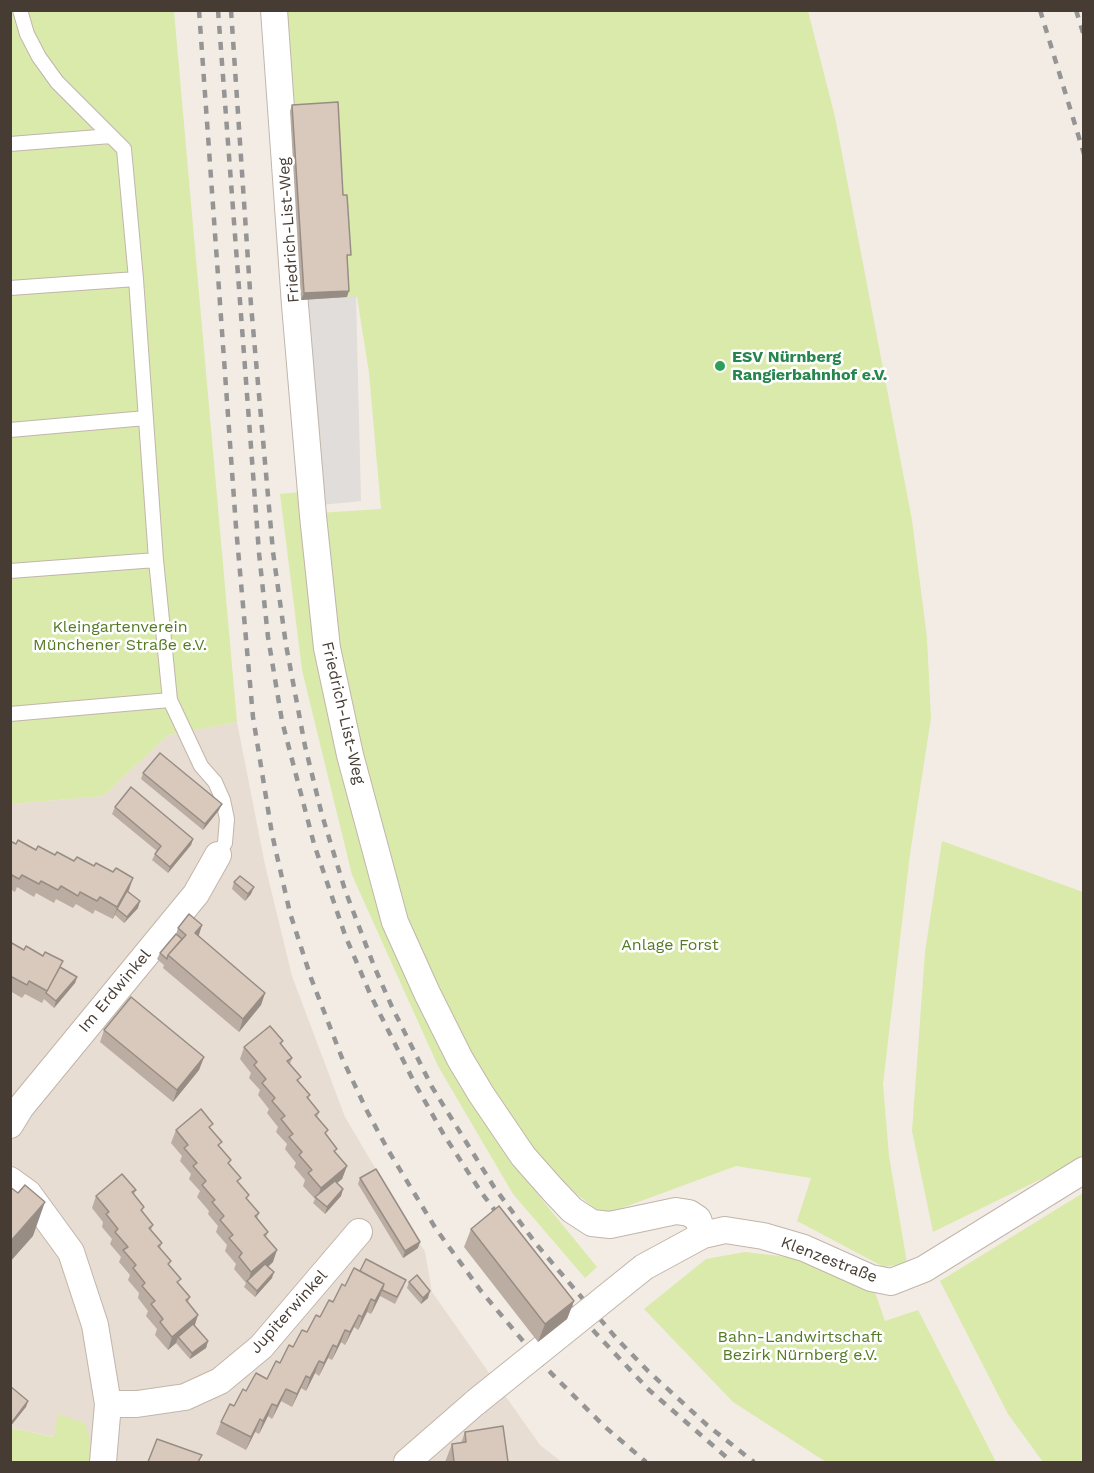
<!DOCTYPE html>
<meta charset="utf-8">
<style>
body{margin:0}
#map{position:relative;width:1094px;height:1473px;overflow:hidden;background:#f3ece5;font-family:"Work Sans",sans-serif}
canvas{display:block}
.frame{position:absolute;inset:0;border:12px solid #463c34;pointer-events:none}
</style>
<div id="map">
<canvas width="1094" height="1473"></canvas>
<div class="frame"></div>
</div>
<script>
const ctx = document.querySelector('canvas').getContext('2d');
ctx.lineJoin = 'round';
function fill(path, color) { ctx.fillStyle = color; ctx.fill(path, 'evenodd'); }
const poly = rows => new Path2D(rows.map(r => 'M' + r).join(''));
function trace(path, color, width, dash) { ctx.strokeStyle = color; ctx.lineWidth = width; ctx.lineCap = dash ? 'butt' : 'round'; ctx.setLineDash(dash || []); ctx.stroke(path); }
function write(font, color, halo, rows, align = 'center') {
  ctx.font = font + ' "Work Sans",sans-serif'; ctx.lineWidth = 5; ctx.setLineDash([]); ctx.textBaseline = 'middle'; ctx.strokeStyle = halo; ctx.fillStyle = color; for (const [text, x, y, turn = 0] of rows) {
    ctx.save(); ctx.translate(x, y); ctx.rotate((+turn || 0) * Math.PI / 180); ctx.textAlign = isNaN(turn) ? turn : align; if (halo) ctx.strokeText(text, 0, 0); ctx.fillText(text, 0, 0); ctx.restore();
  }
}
fill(poly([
 [237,722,265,865,292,976,345,1117,425,1252,432,1292,540,1445,562,1462,89,1462,91,1444,11,1428,11,804,103,796,168,735]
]), '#e8ddd2');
fill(poly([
 [11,11,174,11,237,722,168,735,103,796,11,804],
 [283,11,808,11,835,117,912,520,927,638,931,718,910,854,883,1084,889,1156,907,1263,884,1267,797,1221,811,1178,736,1166,603,1215,548,1171,502,1111,435,990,408,927,335,649,319,513,381,509,369,373,357,297,301,300],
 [300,492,335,732,476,1108,543,1201,597,1267,585,1278,513,1194,438,1066,352,875,302,670,280,494],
 [942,841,1083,892,1084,1158,933,1232,912,1131,925,952],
 [1083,1193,1083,1462,1043,1462,1008,1414,940,1281],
 [745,1252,822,1261,875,1292,885,1321,918,1310,996,1462,826,1462,733,1402,644,1309,706,1259],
 [58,1414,85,1423,91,1444,89,1462,11,1462,11,1428,54,1437]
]), '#d9eaab');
fill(poly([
 [356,296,361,501,312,506,301,300]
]), '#e1ddda');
const service = poly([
 [20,10,27,34,39,57,57,82,124,149,136,279,156,560,170,700,201,766,215,782,223,800,227,819,225,843,218,855],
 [10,144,111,136],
 [10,288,136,279],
 [10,430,146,418],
 [10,571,156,560],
 [10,714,170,700]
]);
const minor = poly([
 [274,10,295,305,313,516,327,648,350,755,395,922,427,993,460,1059,481,1094,523,1156,553,1190,572,1210,592,1223,610,1225,676,1211,689,1213,698,1219,703,1235],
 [10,1125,21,1107,196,894,218,855],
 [10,1180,28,1193,71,1252,95,1325,108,1404,103,1462],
 [644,1267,703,1235,725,1230,763,1236,804,1248,871,1278,891,1282,924,1269,1084,1170],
 [108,1404,137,1404,185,1397,220,1381,261,1347,359,1232],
 [407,1462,476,1402]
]);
trace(service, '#c2b5aa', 16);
trace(minor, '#c2b5aa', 28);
trace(service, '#fff', 14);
trace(minor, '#fff', 26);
trace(poly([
 [199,10,236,527,253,717,272,834,290,913,311,978,342,1058,367,1111,388,1150,436,1229,481,1291,544,1366,604,1426,646,1462],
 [218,10,259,553,268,637,282,721,314,844,345,935,371,996,414,1082,444,1135,481,1192,505,1224],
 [231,10,251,305,273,552,286,645,305,746,322,815,345,890,374,966,392,1007,432,1087,494,1187,537,1245,617,1339,648,1371,707,1425,754,1462],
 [1040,10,1084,154],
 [1076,10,1084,36],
 [560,1295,649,1390,732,1462]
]), '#959595', 4.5, [8, 8]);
const minorBridge = poly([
 [476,1402,644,1267]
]);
trace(minorBridge, '#c2b5aa', 28, []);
trace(minorBridge, '#fff', 26);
fill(poly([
 [292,105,343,195,348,261,347,261,347,297,301,300,290,111],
 [143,773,219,810,203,830,141,779],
 [115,807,193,839,191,845,168,873,152,860,155,854,157,851,112,814],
 [10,841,16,844,55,855,128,891,138,908,124,923,115,915,113,919,95,910,93,914,76,904,73,908,56,899,54,903,36,893,34,897,17,887,15,892,10,889],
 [234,882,251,894,245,901,232,889],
 [202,925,198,936,265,993,261,1005,239,1032,163,968,164,965,157,959,160,953,176,934,178,928],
 [10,942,77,977,75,983,54,1008,44,999,42,1003,25,994,22,998,10,991],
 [104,1030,204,1057,199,1070,173,1102,100,1042],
 [283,1041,281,1045,292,1058,290,1064,299,1082,310,1095,308,1099,319,1112,317,1117,336,1153,347,1166,342,1179,337,1183,343,1189,341,1196,325,1214,313,1203,315,1199,303,1186,305,1180,294,1167,296,1163,285,1149,287,1144,276,1132,278,1127,267,1113,269,1109,258,1095,260,1090,249,1078,251,1073,240,1059,244,1047],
 [211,1129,247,1200,259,1213,257,1219,268,1232,266,1237,273,1262,268,1267,272,1278,255,1297,244,1287,246,1283,234,1269,236,1264,225,1251,227,1245,216,1232,218,1226,208,1214,209,1211,197,1197,200,1191,189,1179,191,1174,180,1161,182,1156,171,1143,176,1130],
 [360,1178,418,1248,403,1258,358,1184],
 [136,1190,134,1194,142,1212,153,1225,151,1230,162,1243,160,1248,179,1284,190,1297,188,1302,194,1326,208,1341,206,1348,190,1359,176,1343,168,1350,155,1335,157,1329,146,1316,148,1311,138,1298,139,1293,128,1280,130,1275,119,1262,121,1257,110,1244,112,1239,102,1227,103,1222,92,1208,96,1196],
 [471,1229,574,1301,567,1319,538,1342,464,1247],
 [360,1271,404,1286,395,1304,380,1296,371,1314,367,1312,358,1330,354,1327,345,1345,341,1342,332,1360,328,1358,319,1376,315,1373,306,1391,301,1388,292,1407,281,1401,272,1419,268,1416,259,1434,255,1432,246,1450,216,1434,221,1422,246,1391,267,1379,345,1286],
 [409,1282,428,1298,421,1304,407,1288],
 [465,1432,508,1462,445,1462,452,1444,461,1443]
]), '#bbada2');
fill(poly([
 [349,291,347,297,301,300,304,293],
 [222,804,219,810,203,830,205,824],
 [193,839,191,845,168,873,170,867],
 [133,878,129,890,118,909,117,909,113,919,117,907],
 [254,887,251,894,245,901,248,894],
 [140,901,138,908,124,923,127,917],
 [202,925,198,938,195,933],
 [77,977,75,983,54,1008,56,1001],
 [265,993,261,1005,239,1032,243,1019],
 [204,1057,199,1070,173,1102,177,1090],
 [347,1166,342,1179,318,1199,317,1198,321,1188],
 [343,1189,341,1196,325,1214,327,1207],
 [45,1202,33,1236,10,1262,10,1242],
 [420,1242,418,1248,403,1258,405,1251],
 [277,1250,273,1262,249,1283,248,1282,251,1272],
 [274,1272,272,1278,255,1297,257,1291],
 [384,1284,380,1296,371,1314,375,1301],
 [430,1291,428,1298,421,1304,423,1298],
 [371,1299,367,1312,358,1330,362,1317],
 [574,1301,567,1319,538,1342,545,1324],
 [198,1315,194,1328,178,1337,176,1343,168,1350,172,1337],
 [359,1315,354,1327,345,1345,350,1332],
 [345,1330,341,1342,332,1360,337,1347],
 [208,1341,206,1348,190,1359,192,1353],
 [333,1345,328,1358,319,1376,324,1363],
 [319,1361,315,1373,306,1391,310,1378],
 [306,1376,301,1388,292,1407,297,1394],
 [286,1389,281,1401,272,1419,277,1406],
 [28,1401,26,1407,10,1427,12,1422],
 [272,1404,268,1416,259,1434,263,1421],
 [260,1419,255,1432,246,1450,251,1437]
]), '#988d84');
const building = poly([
 [338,102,343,195,347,195,351,255,347,255,349,291,304,293,292,105,338,102],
 [160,753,222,804,205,824,143,773,160,753],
 [131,787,193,839,170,867,155,854,161,846,115,807,131,787],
 [18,840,36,850,38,846,55,855,57,852,74,861,77,857,94,866,96,863,113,872,116,868,133,878,117,907,100,897,97,901,80,892,78,896,61,886,58,890,41,881,39,884,22,875,19,879,10,874,10,841,16,844,18,840],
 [240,876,254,887,248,894,234,882,240,876],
 [127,891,140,901,127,917,117,909,127,891],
 [189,914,202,925,195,933,265,993,243,1019,168,955,186,935,178,928,189,914],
 [176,934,182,939,168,955,167,959,160,953,176,934],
 [10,942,24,950,26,946,43,956,45,952,63,961,47,991,29,981,27,985,10,976,10,942],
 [60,967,77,977,56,1001,46,993,60,967],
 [131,997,204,1057,177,1090,104,1030,131,997],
 [270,1026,283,1041,280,1043,292,1058,287,1061,301,1077,297,1080,310,1095,307,1097,319,1112,315,1115,328,1130,325,1133,337,1149,334,1151,347,1166,321,1188,308,1173,312,1170,299,1155,302,1152,289,1137,293,1134,281,1119,285,1116,272,1101,275,1098,262,1083,266,1079,254,1065,257,1062,244,1047,270,1026],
 [201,1109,213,1124,209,1127,222,1142,218,1145,231,1160,228,1163,241,1178,237,1181,249,1195,246,1198,259,1213,255,1216,268,1232,264,1235,277,1250,251,1272,239,1257,242,1253,229,1238,233,1235,220,1220,224,1216,212,1202,215,1200,202,1185,206,1181,193,1166,197,1163,184,1148,188,1145,176,1130,201,1109],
 [376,1169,420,1242,405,1251,360,1178,376,1169],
 [122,1174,136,1190,132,1192,144,1207,141,1210,153,1225,149,1228,162,1243,158,1246,171,1261,168,1264,181,1279,177,1282,190,1297,186,1300,198,1315,172,1337,160,1322,163,1319,151,1304,155,1301,142,1286,145,1283,133,1268,136,1265,123,1250,128,1247,115,1232,118,1229,106,1214,109,1212,96,1196,122,1174],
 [335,1181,343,1189,327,1207,315,1197,335,1181],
 [25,1185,45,1202,10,1242,10,1187,18,1193,25,1185],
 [499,1206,574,1301,545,1324,471,1229,499,1206],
 [366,1259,406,1280,397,1297,382,1290,384,1284,360,1271,366,1259],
 [265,1264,274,1272,257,1291,247,1281,265,1264],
 [354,1268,384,1284,375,1301,371,1299,362,1317,359,1315,350,1332,345,1330,337,1347,333,1345,324,1363,319,1361,310,1378,306,1376,297,1394,286,1389,277,1406,272,1404,263,1421,260,1419,251,1437,221,1422,230,1404,234,1406,243,1389,246,1391,256,1373,267,1379,276,1361,280,1363,289,1345,293,1347,302,1330,307,1332,316,1315,320,1317,329,1300,333,1302,342,1284,345,1286,354,1268],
 [417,1275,430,1291,423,1298,409,1282,417,1275],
 [193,1324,208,1341,192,1353,178,1337,193,1324],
 [10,1386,28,1401,12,1422,10,1420,10,1386],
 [503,1426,508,1462,454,1462,452,1444,466,1442,465,1432,503,1426],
 [157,1439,202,1455,198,1462,148,1462,157,1439]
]);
fill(building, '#d9c9bc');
trace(building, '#988d84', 1.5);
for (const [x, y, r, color] of [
 [720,366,6,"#2e9e5b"]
]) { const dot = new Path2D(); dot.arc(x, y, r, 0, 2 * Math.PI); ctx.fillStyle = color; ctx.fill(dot); trace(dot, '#fff', 2); }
write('16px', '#463c34', '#fff', [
 ["Friedrich-List-Weg",289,230,-94],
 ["Friedrich-List-Weg",343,713,77],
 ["Im Erdwinkel",115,991,-50],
 ["Klenzestraße",829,1260,21],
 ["Jupiterwinkel",289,1312,-48]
]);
write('bold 16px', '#27864d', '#fff', [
 ["ESV Nürnberg",732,357],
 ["Rangierbahnhof e.V.",732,375]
], 'left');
write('16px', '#547b24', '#fff', [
 ["Kleingartenverein",120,627],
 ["Münchener Straße e.V.",120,645],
 ["Anlage Forst",670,945],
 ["Bahn-Landwirtschaft",800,1337],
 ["Bezirk Nürnberg e.V.",800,1355]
]);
</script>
